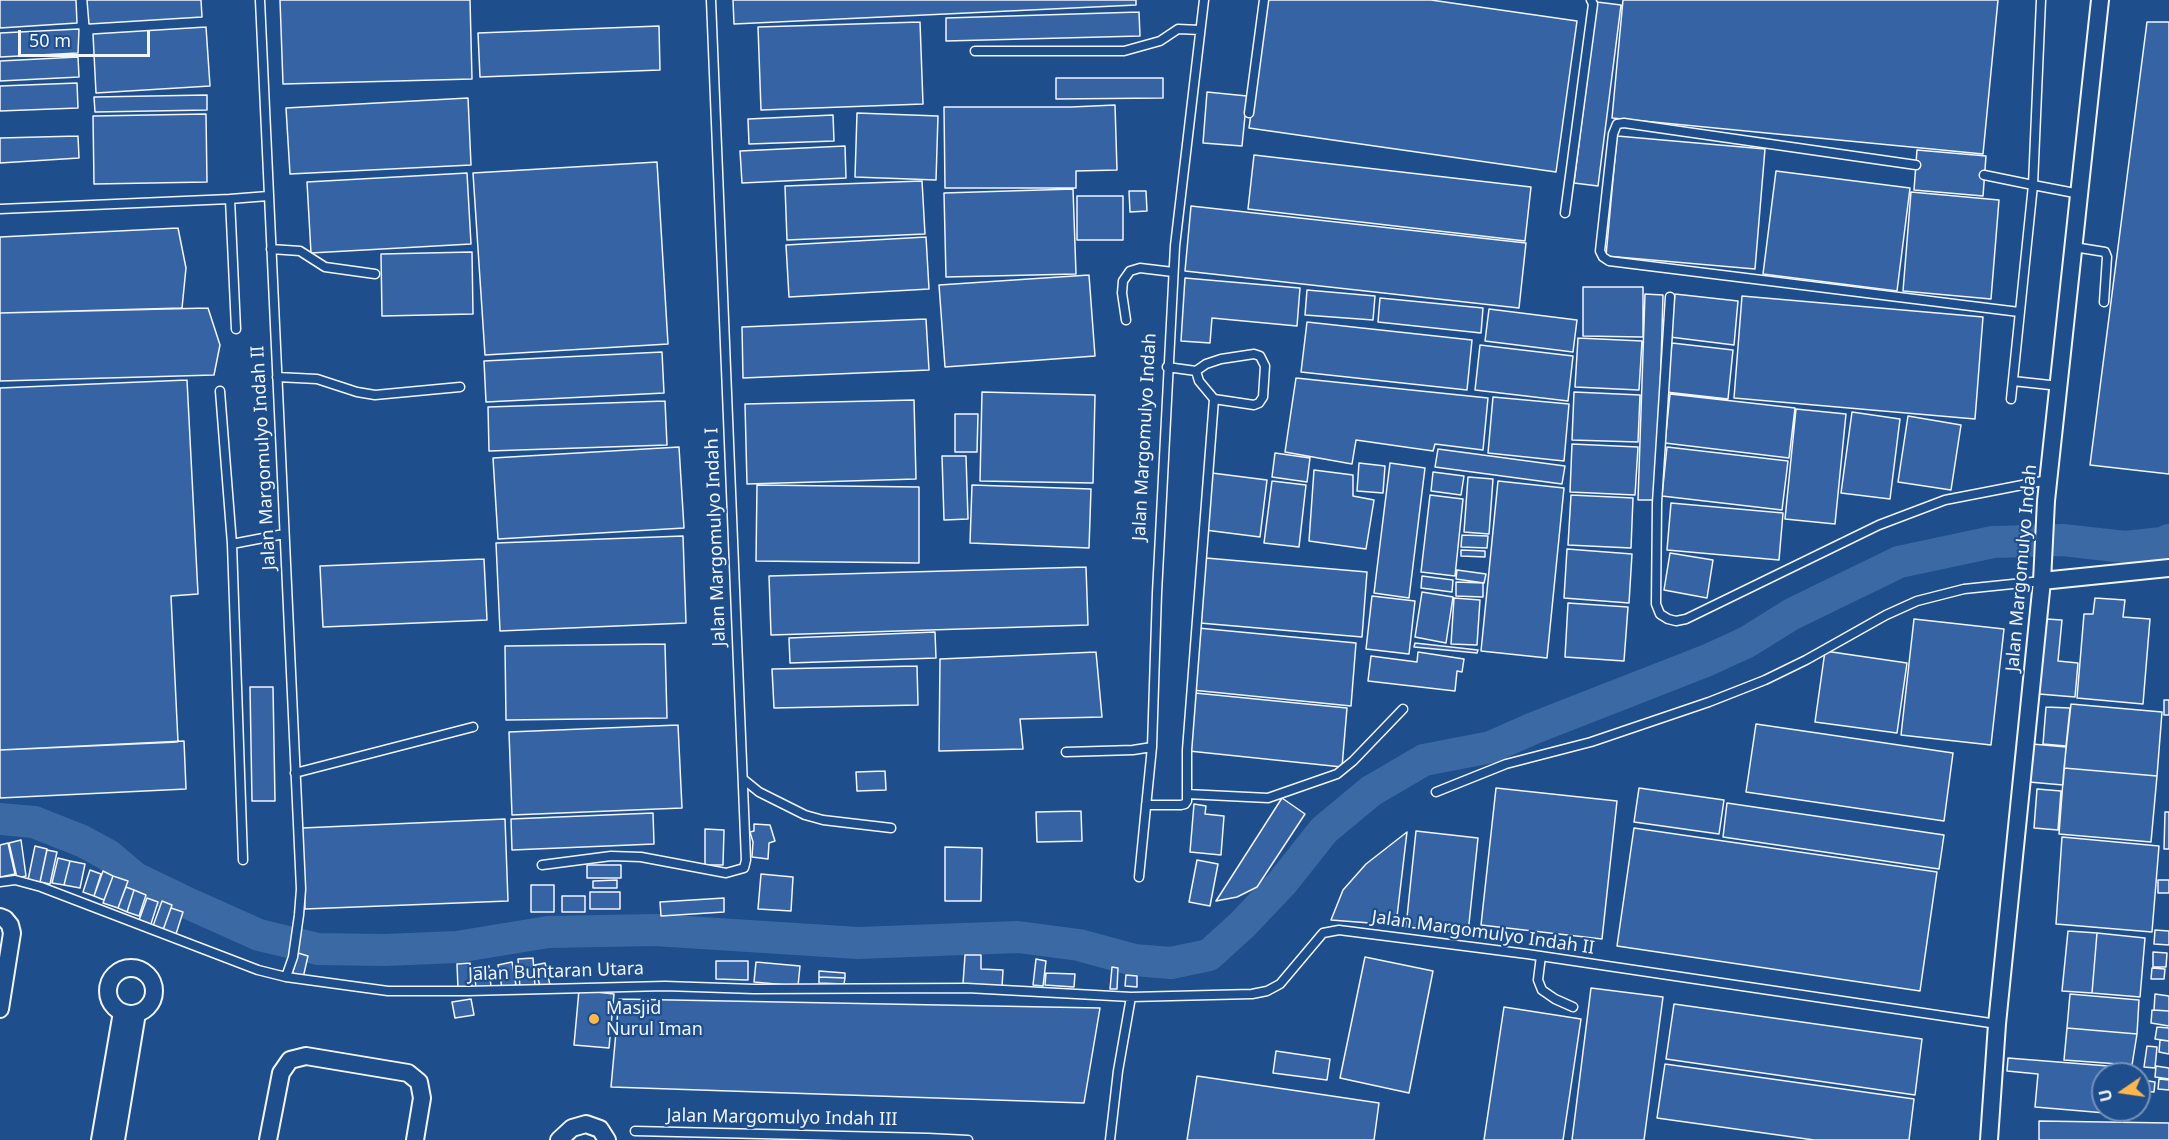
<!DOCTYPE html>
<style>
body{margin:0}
#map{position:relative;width:2169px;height:1140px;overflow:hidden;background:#1f4e8c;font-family:"Noto Sans",sans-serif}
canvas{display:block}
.north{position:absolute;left:2091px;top:1062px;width:60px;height:60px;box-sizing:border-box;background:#1f4e8c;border:2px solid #7391ba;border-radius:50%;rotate:257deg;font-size:16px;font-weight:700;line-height:24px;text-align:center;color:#f2f6ff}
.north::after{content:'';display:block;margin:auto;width:21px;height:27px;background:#ffb74d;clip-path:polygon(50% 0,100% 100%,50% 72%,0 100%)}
.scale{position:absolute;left:18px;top:30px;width:132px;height:27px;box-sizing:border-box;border:3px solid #f2f6ff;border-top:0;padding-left:8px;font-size:18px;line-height:21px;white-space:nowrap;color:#f2f6ff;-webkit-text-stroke:4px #1f4e8c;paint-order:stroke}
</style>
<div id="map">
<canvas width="2169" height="1140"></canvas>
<div class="north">U</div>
<div class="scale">50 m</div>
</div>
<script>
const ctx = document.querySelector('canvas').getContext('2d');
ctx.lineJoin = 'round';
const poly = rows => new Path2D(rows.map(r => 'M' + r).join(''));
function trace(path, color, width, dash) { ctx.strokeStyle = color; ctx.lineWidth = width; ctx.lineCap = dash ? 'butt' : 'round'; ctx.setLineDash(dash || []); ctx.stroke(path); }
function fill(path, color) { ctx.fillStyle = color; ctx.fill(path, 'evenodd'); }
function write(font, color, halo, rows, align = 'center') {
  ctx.font = font + ' "Noto Sans",sans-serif'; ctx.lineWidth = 4.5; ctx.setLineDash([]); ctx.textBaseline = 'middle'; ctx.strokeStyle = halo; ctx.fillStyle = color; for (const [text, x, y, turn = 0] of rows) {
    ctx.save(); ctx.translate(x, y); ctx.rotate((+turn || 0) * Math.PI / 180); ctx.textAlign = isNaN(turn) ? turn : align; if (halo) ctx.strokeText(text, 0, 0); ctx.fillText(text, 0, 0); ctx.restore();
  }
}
trace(poly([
 [0,819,34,822,82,841,108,855,135,878,183,901,259,935,318,949,385,950,457,947,548,932,655,930,858,943,1018,937,1079,945,1134,960,1171,963,1209,955,1242,925,1282,883,1324,830,1371,791,1424,760,1491,747,1534,728,1708,660,1747,642,1792,614,1899,562,1993,542,2063,540,2125,547,2162,543,2169,540]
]), '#3b69a3', 32);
const building = poly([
 [0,0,76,0,77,23,0,28,0,0],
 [87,0,201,0,202,17,89,24,87,0],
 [280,0,470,0,472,79,283,84,280,0],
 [733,0,1136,0,1136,5,734,24,733,0],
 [1267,0,1431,0,1577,21,1556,172,1249,128,1267,0],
 [1623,0,1998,0,1983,154,1612,118,1623,0],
 [1597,2,1621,5,1598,186,1574,183,1597,2],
 [1139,12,1140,36,946,41,946,18,1139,12],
 [920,22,923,104,761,110,758,27,920,22],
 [2147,22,2169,22,2169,474,2090,465,2147,22],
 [659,26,660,70,480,77,478,33,659,26],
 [206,27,210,86,96,93,93,34,206,27],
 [79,29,78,53,0,57,0,33,79,29],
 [78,57,79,77,0,81,0,61,78,57],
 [1056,78,1163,78,1163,98,1056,99,1056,78],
 [77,83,78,108,0,111,0,86,77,83],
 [1207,92,1247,96,1242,146,1203,143,1207,92],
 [207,95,207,110,95,112,94,97,207,95],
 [468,98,471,165,290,174,286,108,468,98],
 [1115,105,1117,170,1076,171,1076,188,945,188,944,107,1071,107,1115,105],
 [857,113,938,116,936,180,855,177,857,113],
 [206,114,207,182,94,184,93,116,206,114],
 [833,115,834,141,749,144,748,119,833,115],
 [78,136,79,158,0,163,0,138,78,136],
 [1617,136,1765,149,1755,269,1606,256,1617,136],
 [845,146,846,178,742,183,740,151,845,146],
 [1917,150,1986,156,1983,196,1914,190,1917,150],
 [1254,155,1531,187,1525,241,1248,209,1254,155],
 [657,162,668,344,485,355,473,173,657,162],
 [1776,171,1910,188,1897,291,1763,274,1776,171],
 [467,173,471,244,311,253,307,182,467,173],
 [922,181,925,234,787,240,785,186,922,181],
 [1073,189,1076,274,946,277,944,193,1073,189],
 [1129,191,1146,191,1147,211,1130,212,1129,191],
 [1911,192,1999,200,1991,299,1903,291,1911,192],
 [1077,196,1123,196,1123,240,1077,240,1077,196],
 [1191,206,1526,243,1519,308,1185,271,1191,206],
 [178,228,186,268,182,308,0,313,0,237,178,228],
 [926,237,929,289,789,297,786,245,926,237],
 [472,252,473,314,382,316,381,254,472,252],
 [1089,275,1095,356,945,367,939,285,1089,275],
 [1185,278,1300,288,1297,326,1212,318,1210,343,1181,341,1185,278],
 [1583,287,1643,287,1643,337,1583,336,1583,287],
 [1307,290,1375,296,1373,320,1305,315,1307,290],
 [1645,294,1663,295,1657,500,1638,500,1645,294],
 [1675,294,1738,301,1734,345,1670,337,1675,294],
 [1742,296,1983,317,1975,419,1734,398,1742,296],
 [1380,298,1483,308,1481,333,1378,322,1380,298],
 [208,308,220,345,214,375,0,381,0,313,208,308],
 [1489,309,1577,320,1573,352,1485,341,1489,309],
 [926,319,929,370,743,378,742,327,926,319],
 [1307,322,1472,340,1467,390,1301,372,1307,322],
 [1578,338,1642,341,1639,390,1575,387,1578,338],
 [1672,343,1733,350,1728,399,1666,392,1672,343],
 [1480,345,1573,356,1568,401,1475,390,1480,345],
 [662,352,664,393,486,402,484,361,662,352],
 [1296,378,1488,398,1483,450,1435,444,1433,451,1356,440,1352,464,1285,452,1296,378],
 [187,380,198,594,171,596,178,742,0,750,0,388,187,380],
 [982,392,1095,395,1093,483,980,481,982,392],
 [1574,392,1640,395,1638,442,1572,440,1574,392],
 [1670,394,1795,408,1789,458,1665,443,1670,394],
 [1493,397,1569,404,1564,461,1488,453,1493,397],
 [914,400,916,479,747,484,745,404,914,400],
 [665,401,667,445,489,451,488,407,665,401],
 [1796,409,1846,414,1835,524,1785,519,1796,409],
 [1852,412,1900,419,1890,499,1841,493,1852,412],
 [955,414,978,414,977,452,955,452,955,414],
 [1908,416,1961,425,1951,490,1898,482,1908,416],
 [1572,444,1638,447,1635,495,1570,492,1572,444],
 [679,447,684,528,498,539,493,458,679,447],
 [1667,447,1788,461,1782,510,1662,496,1667,447],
 [1438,449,1565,466,1562,484,1435,467,1438,449],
 [1275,453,1310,458,1307,482,1272,477,1275,453],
 [942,456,966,456,968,519,944,520,942,456],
 [1359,463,1385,466,1383,493,1357,491,1359,463],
 [1390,463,1425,468,1409,598,1374,593,1390,463],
 [1314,470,1353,475,1353,496,1374,500,1366,549,1309,541,1314,470],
 [1433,472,1464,476,1461,495,1431,491,1433,472],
 [1212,473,1267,480,1260,537,1205,530,1212,473],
 [1468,477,1493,479,1489,534,1464,532,1468,477],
 [1272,481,1306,485,1299,547,1264,543,1272,481],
 [1498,481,1564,488,1547,658,1481,651,1498,481],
 [757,485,919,487,919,563,756,561,757,485],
 [972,485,1091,489,1089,548,970,543,972,485],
 [1430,495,1463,499,1455,576,1421,572,1430,495],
 [1571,495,1633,498,1631,548,1568,545,1571,495],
 [1671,503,1783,513,1779,560,1667,550,1671,503],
 [1462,535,1488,536,1487,548,1461,547,1462,535],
 [683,536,686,623,500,631,496,543,683,536],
 [1567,549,1632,554,1629,603,1564,598,1567,549],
 [1461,550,1485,551,1485,557,1461,556,1461,550],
 [1670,553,1713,560,1707,598,1664,590,1670,553],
 [1206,558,1367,572,1362,637,1200,623,1206,558],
 [484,559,487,620,323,627,320,566,484,559],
 [1086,567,1088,625,771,635,769,576,1086,567],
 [1457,570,1486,574,1484,583,1456,579,1457,570],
 [1422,576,1453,580,1452,592,1421,588,1422,576],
 [1456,582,1483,583,1483,597,1456,596,1456,582],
 [1422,592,1453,597,1446,643,1415,637,1422,592],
 [1372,596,1415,601,1409,654,1366,649,1372,596],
 [1454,598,1480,600,1477,645,1451,644,1454,598],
 [2095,598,2125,600,2123,617,2150,619,2143,704,2077,698,2084,614,2093,614,2095,598],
 [1568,603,1628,607,1624,661,1565,657,1568,603],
 [1914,619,2004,629,1991,745,1901,735,1914,619],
 [2046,619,2062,620,2058,661,2078,663,2075,697,2039,694,2046,619],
 [1198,628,1356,643,1351,706,1192,690,1198,628],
 [935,632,936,658,790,663,789,638,935,632],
 [1415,643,1478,650,1477,653,1414,647,1415,643],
 [665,644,667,718,506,720,505,646,665,644],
 [1825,651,1907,663,1897,733,1815,722,1825,651],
 [1096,652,1102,717,1020,719,1023,749,939,751,940,659,1096,652],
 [1418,652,1464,659,1462,672,1457,671,1455,691,1368,681,1371,656,1417,662,1418,652],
 [917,666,918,705,774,708,772,669,917,666],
 [250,687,273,687,275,801,252,801,250,687],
 [1195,693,1347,708,1342,767,1189,751,1195,693],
 [2164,700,2169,700,2169,715,2164,715,2164,700],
 [2071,704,2162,712,2157,776,2064,768,2071,704],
 [2046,707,2070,708,2066,746,2043,744,2046,707],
 [1756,724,1953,753,1944,821,1746,792,1756,724],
 [678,725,682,808,512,815,509,732,678,725],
 [184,741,186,789,0,798,0,750,184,741],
 [2032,744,2066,747,2063,785,2029,782,2032,744],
 [2064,768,2157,776,2151,842,2059,834,2064,768],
 [885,771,886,790,857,791,856,772,885,771],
 [1496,788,1617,801,1602,939,1481,925,1496,788],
 [1639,788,1724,800,1719,834,1634,822,1639,788],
 [2037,789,2061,791,2058,830,2034,828,2037,789],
 [1282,798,1305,814,1257,887,1237,897,1216,901,1282,798],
 [1727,803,1944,835,1939,869,1723,837,1727,803],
 [1194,804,1206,806,1205,814,1224,816,1221,855,1190,852,1194,804],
 [1081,811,1082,841,1037,842,1036,812,1081,811],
 [2165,812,2169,812,2169,849,2164,849,2165,812],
 [653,813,654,844,512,850,511,819,653,813],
 [505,819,508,901,305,909,302,828,505,819],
 [754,824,770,825,775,841,769,843,768,859,752,857,753,842,750,832,754,831,754,824],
 [1634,828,1937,872,1920,991,1617,946,1634,828],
 [705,829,724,830,723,865,705,865,705,829],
 [1416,831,1478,838,1468,933,1406,927,1416,831],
 [1407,832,1396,925,1331,920,1343,890,1366,864,1407,832],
 [2062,837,2159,846,2152,932,2056,924,2062,837],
 [21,840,26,876,17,878,9,843,21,840],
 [8,843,15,874,0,877,0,845,8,843],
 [35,846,47,849,40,882,28,880,35,846],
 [945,847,982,848,981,901,945,901,945,847],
 [47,850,57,852,50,884,40,882,47,850],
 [58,858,70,861,64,885,52,883,58,858],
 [1197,860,1218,864,1210,906,1189,902,1197,860],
 [70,861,85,864,80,888,64,885,70,861],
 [587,865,621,865,621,878,587,878,587,865],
 [90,870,101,874,94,896,83,892,90,870],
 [103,871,113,876,104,900,94,896,103,871],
 [761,874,793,877,791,911,758,909,761,874],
 [113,876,128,881,118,908,103,903,113,876],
 [617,880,617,888,593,888,593,881,617,880],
 [2158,880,2169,880,2169,893,2158,893,2158,880],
 [531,885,554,885,554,912,531,912,531,885],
 [126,887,134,890,127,912,118,908,126,887],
 [134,890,146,895,139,916,127,912,134,890],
 [590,892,620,892,620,909,590,909,590,892],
 [562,896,585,896,585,912,562,912,562,896],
 [147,898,158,902,150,927,138,923,147,898],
 [724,898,724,912,661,916,660,902,724,898],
 [162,901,172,905,163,930,153,926,162,901],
 [171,908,183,912,176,934,163,930,171,908],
 [2155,930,2169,931,2169,945,2154,944,2155,930],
 [2068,931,2097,933,2092,993,2062,991,2068,931],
 [2097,933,2145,938,2140,997,2092,993,2097,933],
 [2153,952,2167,953,2166,967,2153,967,2153,952],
 [298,953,308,956,303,978,292,975,298,953],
 [965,955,981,955,981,969,1003,970,1002,987,963,984,965,955],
 [1365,957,1433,971,1409,1093,1340,1078,1365,957],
 [533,958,535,986,520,988,518,959,533,958],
 [1036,959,1046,961,1043,986,1033,985,1036,959],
 [716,961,748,961,748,980,716,979,716,961],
 [512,962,516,985,502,988,498,965,512,962],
 [756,962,800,966,798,986,754,982,756,962],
 [470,963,472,988,458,989,457,964,470,963],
 [545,963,550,985,540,987,535,965,545,963],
 [489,966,491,987,476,988,474,968,489,966],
 [1112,967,1118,968,1117,989,1110,989,1112,967],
 [2152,968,2165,969,2164,979,2151,979,2152,968],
 [819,971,845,973,845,978,819,977,819,971],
 [1046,973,1075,974,1074,987,1045,985,1046,973],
 [1126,975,1137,976,1137,987,1125,986,1126,975],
 [819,977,845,978,844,984,819,983,819,977],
 [1591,988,1663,997,1644,1140,1572,1140,1591,988],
 [579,990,614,994,609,1048,574,1045,579,990],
 [2070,994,2139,1000,2137,1034,2067,1028,2070,994],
 [2155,994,2169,996,2169,1011,2154,1010,2155,994],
 [471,999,474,1015,455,1018,452,1002,471,999],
 [619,999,1100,1008,1084,1103,611,1087,619,999],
 [1674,1004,1922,1039,1915,1095,1666,1059,1674,1004],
 [1504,1007,1581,1019,1563,1140,1484,1140,1504,1007],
 [2152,1010,2169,1011,2169,1026,2151,1023,2152,1010],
 [2157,1027,2169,1028,2169,1041,2155,1039,2157,1027],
 [2067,1028,2137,1034,2132,1065,2064,1060,2067,1028],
 [2160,1040,2169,1041,2169,1054,2159,1052,2160,1040],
 [2147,1046,2157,1047,2155,1068,2144,1067,2147,1046],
 [1276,1051,1330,1059,1327,1080,1273,1073,1276,1051],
 [2008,1058,2133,1068,2132,1074,2103,1074,2103,1110,2129,1110,2129,1115,2035,1107,2038,1074,2007,1071,2008,1058],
 [1665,1064,1914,1099,1909,1140,1814,1140,1657,1118,1665,1064],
 [2156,1066,2169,1068,2169,1079,2155,1077,2156,1066],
 [1197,1076,1379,1103,1374,1140,1187,1140,1197,1076],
 [2159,1079,2169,1080,2169,1090,2158,1089,2159,1079],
 [2142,1080,2155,1082,2154,1092,2140,1091,2142,1080],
 [2039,1121,2169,1123,2169,1140,2039,1140,2039,1121]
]);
fill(building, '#3563a3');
trace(building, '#f2f6ff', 1.5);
const service = poly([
 [260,0,301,889,299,915,293,957,286,977],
 [975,51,1124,51,1160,41,1178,29,1200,30],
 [1249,113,1264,0],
 [1916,165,1624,123,1617,124,1613,134,1600,251,1603,257,1609,261,2019,312],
 [1984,175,2033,185,2041,0],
 [0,209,230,199],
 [1565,213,1593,4,1591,0],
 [2074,247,2105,252,2107,257,2104,302],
 [271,249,300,251,325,267,375,274],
 [1670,297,1657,503,1656,604,1660,614,1668,619,1676,621,1686,619,1879,525,1945,500,2048,480],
 [1126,320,1122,293,1123,281,1130,271,1140,268,1173,272],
 [236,329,230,199,268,196],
 [1167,367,1196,371,1206,364,1221,359,1254,354,1260,356,1265,366,1263,397,1259,403,1254,405,1214,399,1199,381,1196,371],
 [277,377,317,379,357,392,375,395,460,387],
 [2013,381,2059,386],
 [220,391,232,544],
 [2011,399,2033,185,2080,194],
 [1066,752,1133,750,1152,747],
 [295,773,473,727],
 [743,779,759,792,805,815,823,820,891,828],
 [1436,792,1506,764,1591,742,1709,702,1765,680,1806,660,1886,615,1917,601,1964,589,2042,581],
 [1187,794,1268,798,1337,774,1353,761,1403,709],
 [1146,805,1181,805,1185,804,1187,801,1187,750,1214,399],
 [243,860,232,544,284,534],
 [542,865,611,856,641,857,726,873,744,868,746,860,711,0],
 [1139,877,1152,747,1157,593,1175,246,1204,0],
 [0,882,15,880,41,887,258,970,286,977,388,991,468,991,665,986,754,989,967,988,1131,997,1252,994,1267,991,1280,984,1323,933,1339,930,1527,954,1997,1024],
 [1541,956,1538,980,1542,990,1555,999,1573,1007],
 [635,1131,928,1138,928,1140],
 [928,1138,968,1140],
 [1110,1140,1118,1071,1131,997]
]);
const minor = poly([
 [2042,581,2169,568],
 [0,917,5,919,10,925,12,933,0,1009],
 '108 991a23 23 0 1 1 46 0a23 23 0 1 1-46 0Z',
 [100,1140,122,1012],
 [116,1140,137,1013],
 [268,1140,281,1073,290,1060,306,1056,408,1073,419,1082,422,1098,415,1140],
 [559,1140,572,1128,586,1124,600,1129,607,1140],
 [1989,1140,1997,1024,2042,581,2046,501,2100,0]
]);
trace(service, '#f2f6ff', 11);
trace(minor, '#f2f6ff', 20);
trace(service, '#1f4e8c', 8);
trace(minor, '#1f4e8c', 16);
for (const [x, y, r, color] of [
 [594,1019,6,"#ffb74d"]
]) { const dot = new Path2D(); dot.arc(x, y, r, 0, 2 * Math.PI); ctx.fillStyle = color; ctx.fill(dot); trace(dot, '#1f4e8c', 2); }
write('18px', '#f2f6ff', '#1f4e8c', [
 ["Jalan Margomulyo Indah",1145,437,-87],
 ["Jalan Margomulyo Indah II",264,458,-93],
 ["Jalan Margomulyo Indah I",716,537,-92],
 ["Jalan Margomulyo Indah",2022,568,-85],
 ["Jalan Margomulyo Indah II",1483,933,8],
 ["Jalan Buntaran Utara",556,972,-2],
 ["Jalan Margomulyo Indah III",782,1118,1]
]);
write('18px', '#f2f6ff', '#1f4e8c', [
 ["Masjid",606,1009],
 ["Nurul Iman",606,1030]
], 'left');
</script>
